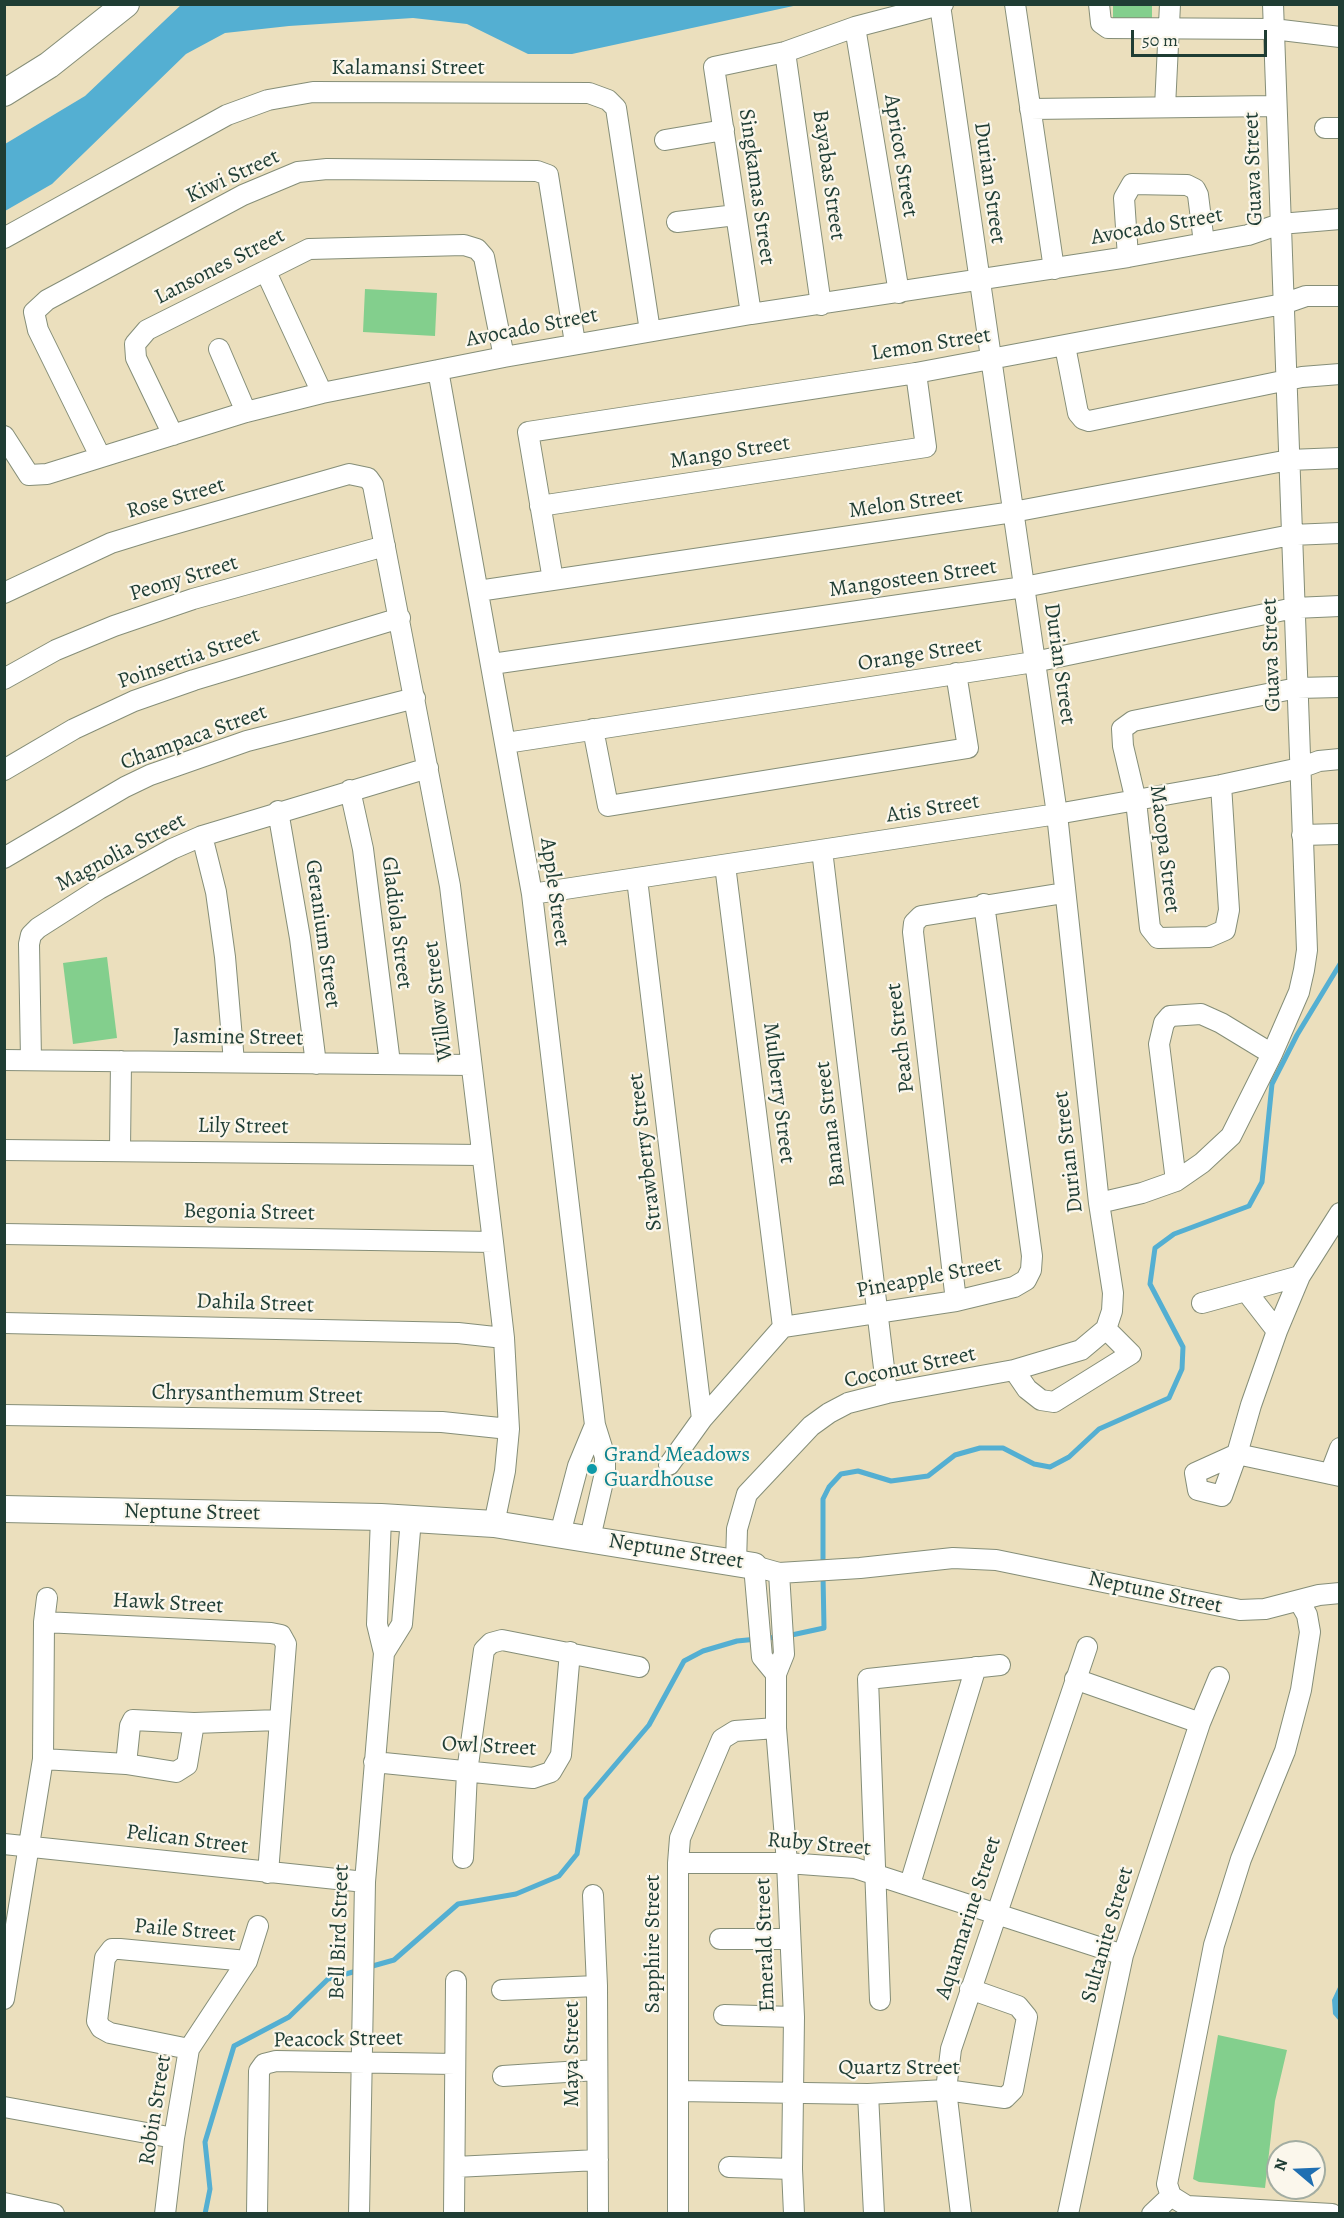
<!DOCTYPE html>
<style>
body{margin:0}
#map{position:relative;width:1344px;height:2218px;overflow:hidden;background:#ebdfbd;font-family:Alegreya,serif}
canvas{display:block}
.frame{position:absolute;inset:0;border:6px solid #1f3d34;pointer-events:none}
.north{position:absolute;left:1266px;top:2140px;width:60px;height:60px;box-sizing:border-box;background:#fbf7ec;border:2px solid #a3ada2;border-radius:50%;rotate:289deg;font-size:16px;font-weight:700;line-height:24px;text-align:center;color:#1f3d34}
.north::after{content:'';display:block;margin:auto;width:21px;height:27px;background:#1f6fb2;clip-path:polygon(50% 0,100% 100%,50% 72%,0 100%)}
.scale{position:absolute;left:1131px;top:30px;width:136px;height:27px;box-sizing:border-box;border:3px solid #1f3d34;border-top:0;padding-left:8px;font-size:18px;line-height:21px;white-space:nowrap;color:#1f3d34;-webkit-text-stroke:4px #fbf7ec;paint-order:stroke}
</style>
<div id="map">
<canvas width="1344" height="2218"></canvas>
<div class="frame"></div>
<div class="north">N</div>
<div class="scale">50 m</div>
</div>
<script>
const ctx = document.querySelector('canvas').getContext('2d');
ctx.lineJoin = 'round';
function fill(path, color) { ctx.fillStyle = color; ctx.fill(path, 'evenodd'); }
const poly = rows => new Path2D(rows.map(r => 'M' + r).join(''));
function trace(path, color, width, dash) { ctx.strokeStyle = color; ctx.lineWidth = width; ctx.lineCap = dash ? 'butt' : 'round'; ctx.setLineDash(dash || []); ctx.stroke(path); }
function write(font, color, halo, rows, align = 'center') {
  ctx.font = font + ' Alegreya,serif'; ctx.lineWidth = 4.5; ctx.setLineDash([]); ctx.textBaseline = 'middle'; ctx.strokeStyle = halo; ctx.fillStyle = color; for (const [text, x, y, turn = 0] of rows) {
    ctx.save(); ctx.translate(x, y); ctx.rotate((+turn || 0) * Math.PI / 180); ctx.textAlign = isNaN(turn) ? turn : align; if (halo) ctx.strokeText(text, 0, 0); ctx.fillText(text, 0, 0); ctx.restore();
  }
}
fill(poly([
 [1113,5,1152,5,1152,19,1113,18],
 [365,289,437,293,435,336,363,332],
 [107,957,117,1038,73,1044,63,963],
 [1218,2035,1287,2050,1275,2101,1265,2188,1199,2182,1193,2179]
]), '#83cf8d');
fill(poly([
 [182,4,798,4,798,5,572,54,528,54,467,24,413,18,289,26,225,33,186,54,52,184,5,211,5,144,85,96],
 [1339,1985,1339,2021,1333,2014,1332,2000]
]), '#54afd2');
trace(poly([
 [823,1566,823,1499,829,1487,841,1474,858,1471,891,1481,928,1476,955,1455,980,1448,1003,1448,1034,1464,1050,1467,1069,1457,1099,1429,1169,1398,1182,1369,1183,1347,1150,1284,1155,1248,1174,1234,1249,1206,1262,1182,1272,1084,1297,1035,1340,964],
 [787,1636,824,1628,823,1575],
 [369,1967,394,1960,458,1904,516,1894,559,1876,577,1854,586,1799,649,1725,684,1661,703,1651,737,1641,778,1637],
 [205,2214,210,2189,205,2142,234,2046,289,2017,328,1979,360,1970]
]), '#54afd2', 5);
const minor = poly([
 [1015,4,1054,269],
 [1099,4,1101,23,1108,28,1273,29,1340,37],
 [855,27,899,293],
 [785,52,821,305],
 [1165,107,1170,4],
 [1030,109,1276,106],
 [1325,128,1340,128],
 [665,140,724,130],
 [677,222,736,215],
 [4,238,227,115,268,100,313,92,589,93,608,100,616,108,650,331],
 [1128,257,1124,198,1132,184,1187,185,1195,189,1198,195,1204,243],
 [266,272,322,393],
 [751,314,714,67,785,52,855,27,943,4],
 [1065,346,1078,413,1083,419,1089,421,1302,377,1340,374],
 [219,349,246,412],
 [438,370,532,894,595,1425,605,1457,605,1473,590,1538],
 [173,435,136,358,135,344,147,330,309,249,464,245,477,249,484,257,504,357],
 [4,436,29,475,47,474,246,412,322,393,504,357,751,314,1128,257,1248,235,1280,224,1340,219],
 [100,456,38,330,34,312,47,300,243,195,298,172,327,169,537,171,548,175,575,343],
 [540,506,926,447,916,373],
 [553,580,528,432,916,373,1283,304,1306,296,1340,296],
 [478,591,1013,512,1289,460,1340,458],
 [4,593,111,543,153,530,349,474,368,478,373,485,450,886,493,1242,504,1338,509,1429,505,1471,494,1524],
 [492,664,1024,587,1291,535,1340,533],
 [4,679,56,650,114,626,193,599,385,546],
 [593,729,608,806,968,748,956,673],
 [506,743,1034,662,1294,608,1340,606],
 [4,770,74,729,134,701,194,680,400,618],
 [1221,785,1229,910,1225,930,1209,937,1158,938,1150,928,1136,801,1123,746,1122,729,1133,721,1297,688,1340,687],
 [350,790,363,849,390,1063],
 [278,811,300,938,316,1064],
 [1302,835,1340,834],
 [202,836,216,892,225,957,234,1062],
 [822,850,887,1393],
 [4,858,125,787,150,775,247,741,415,698],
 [725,865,783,1327],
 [637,879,702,1419],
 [532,894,1057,814,1221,785,1300,768,1319,761,1340,759],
 [4,1060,471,1065],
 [31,1060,29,944,31,935,38,928,99,889,172,849,202,836,428,768],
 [4,1150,481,1155],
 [120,1150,121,1061],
 [1176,1181,1159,1044,1164,1023,1170,1016,1201,1014,1221,1023,1272,1054],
 [1099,1203,1142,1193,1176,1181,1202,1163,1231,1136,1272,1054,1299,992,1304,970,1307,950,1273,4],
 [1340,1213,1300,1276,1277,1331,1251,1405,1237,1454,1222,1496,1198,1490,1195,1473,1237,1454,1340,1476],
 [4,1234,493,1242],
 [1246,1291,1277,1331],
 [956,1301,913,932,914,923,921,916,1064,893],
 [1202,1303,1300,1276],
 [4,1323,458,1333,504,1338],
 [1014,1370,1027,1389,1041,1400,1054,1402,1131,1354,1106,1329],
 [4,1415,442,1422,509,1429],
 [669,1465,702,1419,783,1327,956,1301,1014,1287,1026,1280,1031,1270,1032,1256,984,904],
 [1330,1474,1340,1448],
 [560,1534,578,1466,595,1425],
 [736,1563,737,1529,747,1494,811,1426,829,1413,848,1403,887,1393,1014,1370,1081,1350,1106,1329,1112,1311,1113,1293,1099,1203,1057,814,940,5],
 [779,1573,784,1654,776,1674,776,1728,787,1863,794,2017,792,2169,794,2214],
 [1299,1601,1307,1615,1310,1632,1301,1690,1285,1751,1241,1859,1214,1945,1167,2184,1171,2196,1187,2206,1332,2214],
 [44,1622,271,1633,281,1635,286,1644,268,1873],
 [384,1653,402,1624,411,1519],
 [776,1674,762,1657,754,1566,779,1573,860,1568,953,1558,996,1560,1240,1610,1265,1609,1319,1595,1340,1593],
 [1075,1679,1200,1723],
 [43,1759,126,1764,176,1772,187,1765,194,1723],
 [374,1762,533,1778,551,1772,561,1755,570,1652],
 [126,1764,130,1726,133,1720,194,1723,279,1720],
 [4,1844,365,1882],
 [463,1858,467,1772,484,1650,491,1643,502,1640,639,1667],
 [678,1863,787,1863,855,1868,1123,1955],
 [910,1884,976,1667],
 [593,1895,597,1986,598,2214],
 [720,1939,790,1939],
 [502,1990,597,1986],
 [4,1999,43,1759,44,1622,47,1598],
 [880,2000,868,1679,1000,1665],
 [724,2015,794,2017],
 [189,2049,110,2033,101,2028,97,2021,105,1958,112,1949,120,1949,247,1961],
 [503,2076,597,2070],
 [678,2091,868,2094,946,2090,1005,2098,1013,2090,1027,2017,1018,2006,970,1989],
 [868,2094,874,2214],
 [4,2107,174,2138],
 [455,2167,598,2160],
 [729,2167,792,2169],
 [4,2203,54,2214],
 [165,2214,174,2138,189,2049,247,1961,258,1926],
 [257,2214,259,2071,264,2064,276,2061,455,2064],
 [359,2214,365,1882,384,1653,377,1624,381,1517],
 [454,2214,456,1981],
 [678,2214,678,1863,680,1838,722,1739,735,1731,776,1728],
 [961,2214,946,2090,951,2049,1087,1647],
 [1068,2214,1123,1955,1200,1723,1219,1677],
 [1152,2214,1171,2196]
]);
const tertiary = poly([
 [4,93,49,65,126,4],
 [4,1509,381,1517,494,1524,754,1566]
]);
trace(minor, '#858e78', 22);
trace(tertiary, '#858e78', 28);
trace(minor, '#fff', 20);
trace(tertiary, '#fff', 26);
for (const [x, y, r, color] of [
 [592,1469,6,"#0f9aa8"]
]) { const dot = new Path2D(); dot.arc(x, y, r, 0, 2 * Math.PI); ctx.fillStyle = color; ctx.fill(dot); trace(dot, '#fbf7ec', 2); }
write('22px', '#1f3d34', '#fbf7ec', [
 ["Kalamansi Street",408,69],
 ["Apricot Street",900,156,81],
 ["Guava Street",1254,169,-92],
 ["Bayabas Street",828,175,82],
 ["Kiwi Street",233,177,-25],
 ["Durian Street",989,183,82],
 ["Singkamas Street",756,187,82],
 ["Avocado Street",1157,227,-10],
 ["Lansones Street",220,267,-27],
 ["Avocado Street",532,328,-11],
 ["Lemon Street",931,345,-9],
 ["Mango Street",730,453,-9],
 ["Rose Street",176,499,-16],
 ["Melon Street",906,504,-8],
 ["Peony Street",184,579,-17],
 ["Mangosteen Street",913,579,-8],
 ["Orange Street",920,655,-9],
 ["Guava Street",1272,655,-92],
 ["Poinsettia Street",189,659,-19],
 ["Durian Street",1059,664,82],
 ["Champaca Street",194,738,-20],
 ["Atis Street",933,809,-9],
 ["Macopa Street",1164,849,83],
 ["Magnolia Street",121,853,-28],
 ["Apple Street",554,892,82],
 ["Gladiola Street",396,923,83],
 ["Geranium Street",322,934,82],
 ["Willow Street",439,1001,-97],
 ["Jasmine Street",238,1038,1],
 ["Peach Street",901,1038,-97],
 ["Mulberry Street",778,1093,83],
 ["Banana Street",831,1124,-97],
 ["Lily Street",243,1127,1],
 ["Strawberry Street",646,1152,-97],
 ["Durian Street",1069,1152,-97],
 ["Begonia Street",249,1213,1],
 ["Pineapple Street",929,1278,-11],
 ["Dahila Street",255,1304,2],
 ["Coconut Street",910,1368,-12],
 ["Chrysanthemum Street",257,1395,1],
 ["Neptune Street",192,1513,1],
 ["Neptune Street",676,1552,9],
 ["Neptune Street",1155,1593,12],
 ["Hawk Street",168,1604,3],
 ["Owl Street",489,1747,3],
 ["Pelican Street",187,1840,7],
 ["Ruby Street",819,1845,5],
 ["Aquamarine Street",969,1918,-72],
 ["Paile Street",185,1931,5],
 ["Bell Bird Street",340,1932,-88],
 ["Sultanite Street",1108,1935,-74],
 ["Sapphire Street",654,1944,-90],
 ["Emerald Street",766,1945,-92],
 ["Peacock Street",338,2040,-1],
 ["Maya Street",573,2054,-90],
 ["Quartz Street",899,2069],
 ["Robin Street",156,2110,-81]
]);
write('22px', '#0d838f', '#fbf7ec', [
 ["Grand Meadows",604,1456],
 ["Guardhouse",604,1481]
], 'left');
</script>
